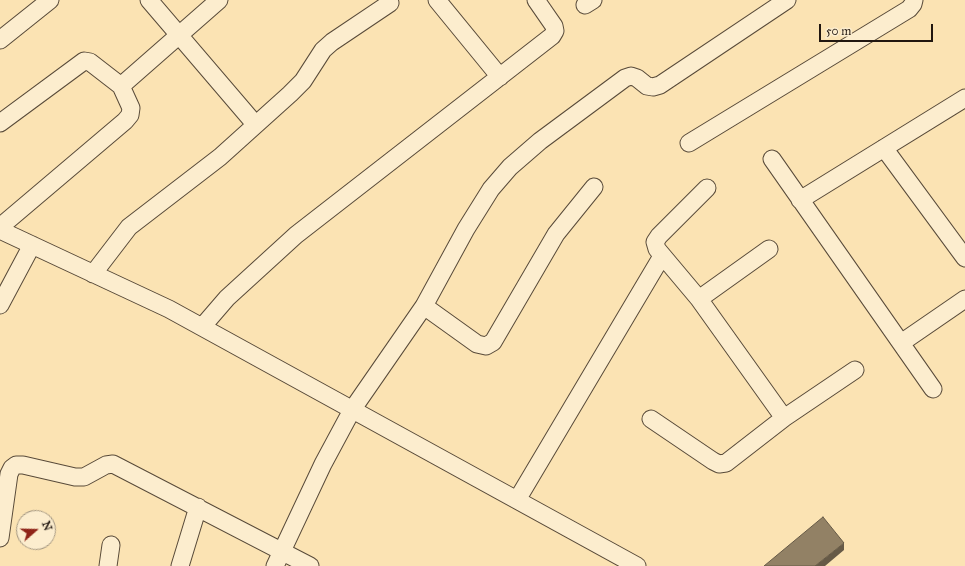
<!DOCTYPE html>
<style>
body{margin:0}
#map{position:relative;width:965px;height:566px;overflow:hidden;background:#fbe3b3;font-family:"IM FELL Great Primer",serif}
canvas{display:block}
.north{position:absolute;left:16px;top:510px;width:40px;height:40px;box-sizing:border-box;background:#fcedce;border:1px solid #a49782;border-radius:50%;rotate:70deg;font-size:11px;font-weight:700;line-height:16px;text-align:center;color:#211710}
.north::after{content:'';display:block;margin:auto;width:14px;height:18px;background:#8f2418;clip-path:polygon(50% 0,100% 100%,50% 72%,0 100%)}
.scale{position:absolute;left:819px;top:24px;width:114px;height:18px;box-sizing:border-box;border:2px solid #211710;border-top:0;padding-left:5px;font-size:12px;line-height:14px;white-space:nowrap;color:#211710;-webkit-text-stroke:3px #fcedce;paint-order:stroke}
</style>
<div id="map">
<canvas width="965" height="566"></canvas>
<div class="north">N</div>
<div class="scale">50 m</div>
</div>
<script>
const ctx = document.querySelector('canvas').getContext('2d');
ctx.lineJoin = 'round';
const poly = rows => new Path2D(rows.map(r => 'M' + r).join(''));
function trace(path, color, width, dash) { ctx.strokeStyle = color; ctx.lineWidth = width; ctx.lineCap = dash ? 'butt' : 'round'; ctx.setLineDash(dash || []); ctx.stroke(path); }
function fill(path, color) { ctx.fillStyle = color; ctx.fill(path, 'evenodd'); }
const minor = poly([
 [149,0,255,124],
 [437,0,500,77],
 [585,5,593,0],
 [0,40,50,0],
 [121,86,219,0],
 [0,123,84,61,90,62,121,86,131,108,130,115,125,121,0,227],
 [689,143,909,9,913,4,914,0],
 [884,148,965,258],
 [772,159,933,389],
 [707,188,659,236,655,242,657,249,699,299,784,418],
 [800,200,965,98],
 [0,230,169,309,637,566],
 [93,274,129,227,220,157,290,94,303,81,323,50,332,42,390,3],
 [699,299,769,249],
 [0,305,32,245],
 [424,306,477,344,486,346,493,342,556,234,594,187],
 [202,327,227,298,296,235,552,36,555,31,554,26,536,0],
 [901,343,965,299],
 [651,419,713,461,719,464,726,463,784,418,855,370],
 [517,500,662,256],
 [0,538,9,474,12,468,16,465,23,465,75,477,84,477,106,465,113,464,310,566],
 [108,566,111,545],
 [180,566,198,507],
 [275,566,323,464,352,410,424,306,466,229,491,189,510,167,540,141,625,78,631,76,637,78,647,86,653,87,660,85,787,0]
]);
trace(minor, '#584a39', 19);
trace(minor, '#fcedce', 17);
fill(poly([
 [844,543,844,550,825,566,815,566]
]), '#665a47');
const building = poly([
 [823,517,844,543,815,566,764,566,823,517]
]);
fill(building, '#928165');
trace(building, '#665a47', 1);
</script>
